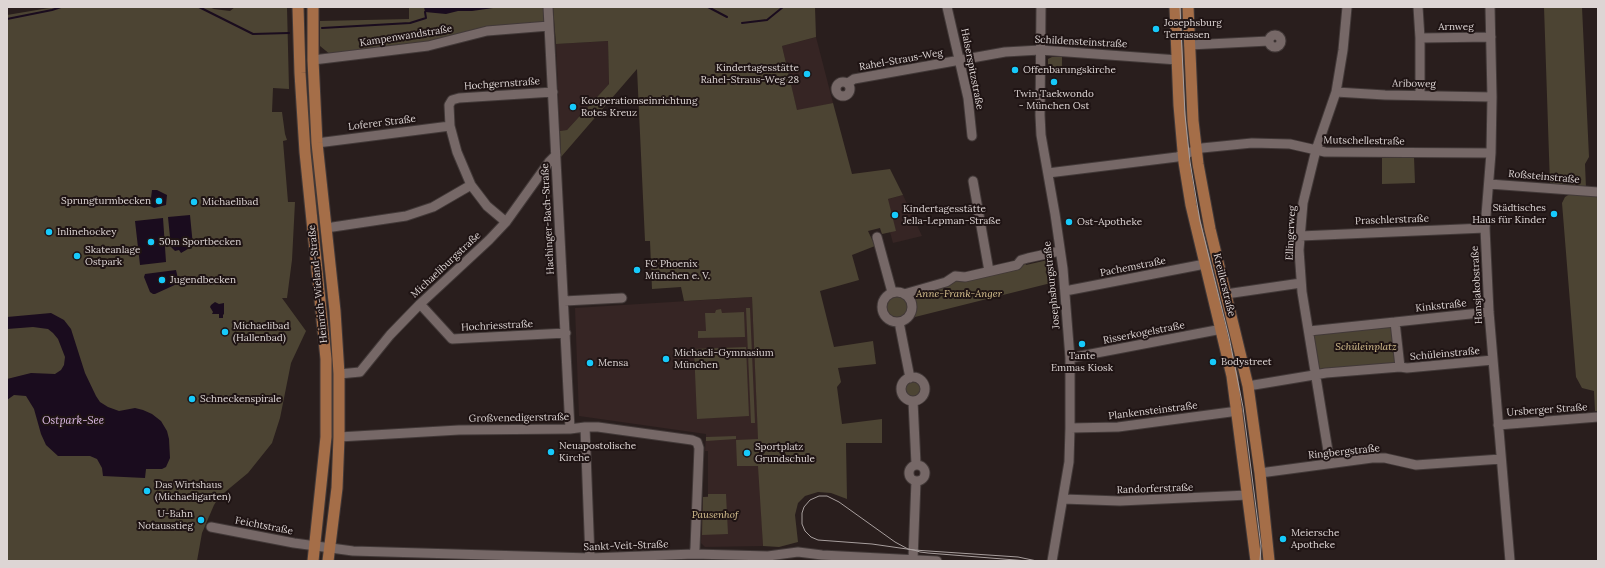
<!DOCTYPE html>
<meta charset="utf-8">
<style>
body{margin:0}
#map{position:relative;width:1605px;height:568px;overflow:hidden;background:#291e1d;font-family:Lora,serif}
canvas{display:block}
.frame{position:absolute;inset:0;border:8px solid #ddd5d4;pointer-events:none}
</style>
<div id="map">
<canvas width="1605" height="568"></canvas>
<div class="frame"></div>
</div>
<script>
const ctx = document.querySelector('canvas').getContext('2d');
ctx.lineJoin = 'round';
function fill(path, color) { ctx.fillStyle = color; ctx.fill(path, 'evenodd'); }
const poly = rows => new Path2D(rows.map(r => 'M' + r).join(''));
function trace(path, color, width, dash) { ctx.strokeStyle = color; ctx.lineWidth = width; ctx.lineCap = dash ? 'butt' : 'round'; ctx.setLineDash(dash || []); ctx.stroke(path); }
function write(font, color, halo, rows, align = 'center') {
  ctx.font = font + ' Lora,serif'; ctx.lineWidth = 4; ctx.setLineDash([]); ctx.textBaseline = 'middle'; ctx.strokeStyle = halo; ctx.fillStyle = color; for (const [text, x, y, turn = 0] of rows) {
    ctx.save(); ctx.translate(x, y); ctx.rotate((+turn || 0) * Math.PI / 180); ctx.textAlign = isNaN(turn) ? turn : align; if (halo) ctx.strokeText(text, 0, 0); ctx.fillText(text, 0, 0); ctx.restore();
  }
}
fill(poly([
 [816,37,833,103,797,111,782,46],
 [608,41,609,84,567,130,560,131,556,44],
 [903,195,922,236,893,243,890,232,882,234,874,203],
 [752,297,763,546,705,547,701,543,703,497,708,496,708,451,705,451,706,434,579,416,575,308]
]), '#362524');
fill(poly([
 [55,7,209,7,214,9,230,11,235,7,287,7,289,89,273,88,272,112,282,112,285,134,287,140,283,141,288,202,295,202,292,260,287,298,282,298,306,331,291,363,280,418,272,443,248,473,219,497,214,505,202,533,197,561,7,561,7,15],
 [409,7,543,7,544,21,540,23,434,42,331,55,320,46,320,21,409,19],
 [553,7,815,7,816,37,782,46,797,110,833,103,852,174,890,169,903,195,888,199,896,231,882,234,880,228,868,231,875,246,852,255,859,280,820,291,834,347,873,341,876,364,838,368,841,382,837,387,842,424,882,419,882,443,846,443,847,499,831,493,818,492,805,496,798,503,795,515,798,542,779,547,763,546,758,466,737,466,736,440,758,439,752,297,684,301,681,287,652,289,650,241,645,241,637,69,561,157,560,131,567,130,609,84,608,41,556,44],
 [1544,7,1582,7,1589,157,1585,164,1586,188,1550,185],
 [1052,57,1062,57,1062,68,1048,68,1048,59],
 [1414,157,1415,183,1382,184,1382,158],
 [1570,194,1598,196,1598,411,1595,411,1594,391,1582,388,1576,377,1562,203,1565,197],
 [1052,259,1055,282,911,318,915,308,912,298,914,294,951,284,957,280,962,282,1019,267,1024,261,1026,265],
 '886 306a11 11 0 1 1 22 0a11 11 0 1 1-22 0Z',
 [746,308,750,308,755,423,751,423],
 [721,309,722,313,744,312,745,337,698,338,698,331,706,331,705,313,715,313,716,310],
 [1396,323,1399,365,1319,371,1312,330],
 [746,347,749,416,697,419,694,349],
 '904 390a9 9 0 1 1 18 0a9 9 0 1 1-18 0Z',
 [736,436,736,439,706,441,706,437],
 [708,494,726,494,728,534,702,535,703,497,708,497]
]), '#4c4433');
fill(poly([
 [424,7,494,7,493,8,472,11,458,11,446,14,425,12],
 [152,190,157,190,167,195,166,205,154,208,150,206],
 [190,215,193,246,181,253,179,250,175,251,171,247,168,217],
 [163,218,166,262,140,265,135,221],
 [176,270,179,283,155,294,153,294,150,292,144,277,145,274],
 [215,302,219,304,224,303,224,314,223,315,223,318,219,318,219,314,212,314,213,312,210,307,211,305],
 [51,313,64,320,71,329,85,373,96,396,100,402,108,407,119,411,135,408,143,410,152,414,161,421,167,431,169,439,170,458,166,467,162,469,146,469,145,478,103,476,102,468,97,459,90,456,58,456,46,445,41,434,34,409,26,396,14,395,7,400,7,379,31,373,55,374,61,370,64,365,65,357,58,339,53,333,48,329,33,327,7,329,7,317]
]), '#1a0c1e');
trace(poly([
 [199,7,253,34,289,33],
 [708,7,727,17],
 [7,19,52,10,61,7],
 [742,23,767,20,783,7],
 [322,28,410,23,426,18,425,12]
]), '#1a0c1e', 2);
const minor = poly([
 [548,7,570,429],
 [947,7,968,98,972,136],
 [1041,7,1040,115,1041,135,1055,214,1063,269,1070,358,1070,428,1069,462,1052,561],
 [1418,7,1420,38,1420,95],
 [1490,7,1492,97,1491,153,1485,228,1489,312,1510,561],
 '1269 41a6 6 0 1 1 12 0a6 6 0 1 1-12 0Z',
 [1420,38,1491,37],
 [1189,45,1269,41],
 [313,60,428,46,487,31,549,26],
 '836 89a7 7 0 1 1 14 0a7 7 0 1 1-14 0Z',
 [848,83,854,79,1005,52,1040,50,1178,60],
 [1336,92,1385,95,1492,97],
 [317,143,450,126],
 [1048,173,1177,157,1202,148,1252,143,1290,144,1325,152,1491,153],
 [973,181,989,271],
 [1489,184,1598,192],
 [506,222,487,206,471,185,457,152,450,126,449,105,452,100,459,98,553,92],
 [326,228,406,216,433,207,471,185],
 [1300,236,1485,228],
 [877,237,892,292],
 [1065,291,1205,264],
 '882 307a15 15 0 1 1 30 0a15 15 0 1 1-30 0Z',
 [904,294,946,282,955,276,965,277,1017,265,1021,260,1028,258,1060,251],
 [1226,294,1301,283],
 [564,301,622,298],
 [420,304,452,339,566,333],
 [899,322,910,378],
 [1395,322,1489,312],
 [1070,358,1222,329],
 [1400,367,1407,368,1493,360],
 [339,374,360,372,390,335,420,304,489,240,506,222,549,162,556,155],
 '901 389a12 12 0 1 1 24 0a12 12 0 1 1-24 0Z',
 [1248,386,1326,373,1400,367,1395,322,1309,331],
 [913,401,916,464],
 [1498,425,1598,417],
 [585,427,590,558],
 [1070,428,1118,427,1238,411],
 [339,437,459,430,570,429,585,427,598,427,692,440,697,442,699,448,695,548,694,554],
 [1330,463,1302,292,1299,250,1303,203,1316,150,1336,92,1343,50,1347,7],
 '909 473a8 8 0 1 1 16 0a8 8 0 1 1-16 0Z',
 [1260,473,1372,458,1385,458,1416,465,1501,459],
 [1063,499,1120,501,1248,495],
 [211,527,294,543,353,551,590,558,694,554,768,556,798,552,822,555,937,561],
 [913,559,916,481]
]);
const major = poly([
 [298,7,300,73,305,152,326,359,326,437,313,561],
 [313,7,313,60,317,143,335,311,339,374,339,437,337,488,328,561],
 [1175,7,1179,105,1184,162,1191,205,1232,376,1256,561],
 [1188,7,1193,121,1198,164,1210,229,1248,386,1260,473,1269,561]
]);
trace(minor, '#423938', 11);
trace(major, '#423938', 13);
trace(minor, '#766867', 9);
trace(major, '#a56e48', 11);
trace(poly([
 [1180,7,1185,115,1190,162,1200,221,1229,337,1243,407,1261,546,1260,561],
 [1028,561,928,553,920,552,914,550,908,549,895,542,839,502,827,496,819,496,810,500,804,507,802,513,802,524,805,531,811,537,818,540,872,544,914,550,1018,557,1037,561]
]), '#a89f9e', 1);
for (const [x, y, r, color] of [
 [1156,29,4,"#16cafb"],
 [1015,70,4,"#16cafb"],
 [807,74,4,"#16cafb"],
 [1054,82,4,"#16cafb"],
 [573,107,4,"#16cafb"],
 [159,201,4,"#16cafb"],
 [194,202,4,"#16cafb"],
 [1554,214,4,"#16cafb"],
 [895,215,4,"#16cafb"],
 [1069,222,4,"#16cafb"],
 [49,232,4,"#16cafb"],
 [151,242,4,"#16cafb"],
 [77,256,4,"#16cafb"],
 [637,270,4,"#16cafb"],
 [162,280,4,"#16cafb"],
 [225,332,4,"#16cafb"],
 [1082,344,4,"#16cafb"],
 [666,359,4,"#16cafb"],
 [1213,362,4,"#16cafb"],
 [590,363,4,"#16cafb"],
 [192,399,4,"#16cafb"],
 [551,452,4,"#16cafb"],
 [747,453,4,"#16cafb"],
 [147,491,4,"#16cafb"],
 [201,520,4,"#16cafb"],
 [1283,539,4,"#16cafb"]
]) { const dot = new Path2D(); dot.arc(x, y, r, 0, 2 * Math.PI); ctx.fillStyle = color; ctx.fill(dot); trace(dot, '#1f1414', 1.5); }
write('10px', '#ddd5d4', '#1f1414', [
 ["Josephsburg",1164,23],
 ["Terrassen",1164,35],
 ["Kindertagesstätte",799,68,"right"],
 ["Rahel-Straus-Weg 28",799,80,"right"],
 ["Offenbarungskirche",1023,70],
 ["Twin Taekwondo",1054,94,"center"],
 ["- München Ost",1054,106,"center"],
 ["Kooperationseinrichtung",581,101],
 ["Rotes Kreuz",581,113],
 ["Sprungturmbecken",151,201,"right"],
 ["Michaelibad",202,202],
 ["Städtisches",1546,208,"right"],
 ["Haus für Kinder",1546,220,"right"],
 ["Kindertagesstätte",903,209],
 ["Jella-Lepman-Straße",903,221],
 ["Ost-Apotheke",1077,222],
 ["Inlinehockey",57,232],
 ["50m Sportbecken",159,242],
 ["Skateanlage",85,250],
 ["Ostpark",85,262],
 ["FC Phoenix",645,264],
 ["München e. V.",645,276],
 ["Jugendbecken",170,280],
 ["Michaelibad",233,326],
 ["(Hallenbad)",233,338],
 ["Michaeli-Gymnasium",674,353],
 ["München",674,365],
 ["Tante",1082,356,"center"],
 ["Emmas Kiosk",1082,368,"center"],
 ["Bodystreet",1221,362],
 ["Mensa",598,363],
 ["Schneckenspirale",200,399],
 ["Neuapostolische",559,446],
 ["Kirche",559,458],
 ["Sportplatz",755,447],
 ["Grundschule",755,459],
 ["Das Wirtshaus",155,485],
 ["(Michaeligarten)",155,497],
 ["U-Bahn",193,514,"right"],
 ["Notausstieg",193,526,"right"],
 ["Meiersche",1291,533],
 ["Apotheke",1291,545]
], 'left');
write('10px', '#ddd5d4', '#1f1414', [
 ["Arnweg",1456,27],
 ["Kampenwandstraße",406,36,-9],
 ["Schildensteinstraße",1081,42,3],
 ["Rahel-Straus-Weg",901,60,-10],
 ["Halserspitzstraße",972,69,79],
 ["Hochgernstraße",502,84,-4],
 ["Ariboweg",1414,84,1],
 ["Loferer Straße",382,123,-7],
 ["Mutschellestraße",1364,141,1],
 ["Roßsteinstraße",1544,177,5],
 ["Hachinger-Bach-Straße",548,219,-93],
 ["Praschlerstraße",1392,220,-2],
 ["Ellingerweg",1291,233,-87],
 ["Michaeliburgstraße",446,265,-43],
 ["Pachemstraße",1133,267,-11],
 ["Heinrich-Wieland-Straße",318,284,-96],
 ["Josephsburgstraße",1052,285,-96],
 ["Kreillerstraße",1224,285,76],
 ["Hansjakobstraße",1477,285,-93],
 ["Kinkstraße",1441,306,-6],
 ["Hochriesstraße",497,326,-3],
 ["Risserkogelstraße",1144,333,-11],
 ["Schüleinstraße",1445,354,-5],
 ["Ursberger Straße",1547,410,-4],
 ["Plankensteinstraße",1153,411,-7],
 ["Großvenedigerstraße",519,418,-1],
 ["Ringbergstraße",1344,452,-6],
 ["Randorferstraße",1155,489,-2],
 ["Feichtstraße",264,526,11],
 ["Sankt-Veit-Straße",626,546,-2]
]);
write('italic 10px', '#d7c18f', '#1f1414', [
 ["Anne-Frank-Anger",959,294],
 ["Schüleinplatz",1366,347],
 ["Pausenhof",715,515]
]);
write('italic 11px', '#debbe7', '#1f1414', [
 ["Ostpark-See",73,421]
]);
</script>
